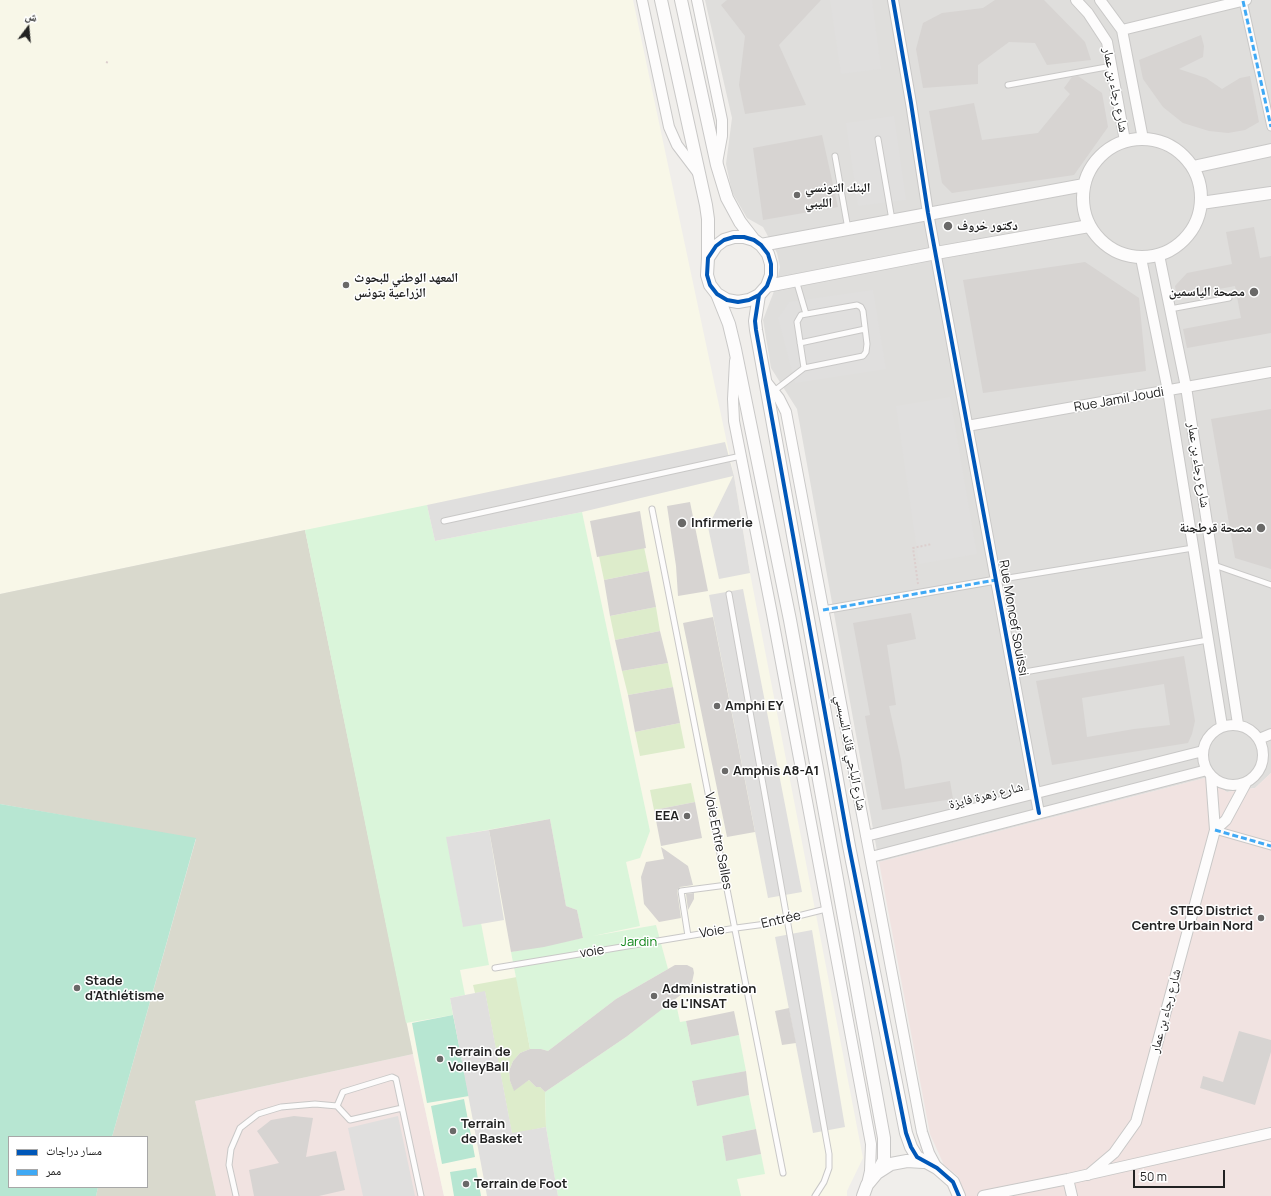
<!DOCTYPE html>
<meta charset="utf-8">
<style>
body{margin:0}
#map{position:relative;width:1271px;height:1196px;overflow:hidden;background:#f0eeeb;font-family:Manrope,"Noto Naskh Arabic",sans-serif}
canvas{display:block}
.legend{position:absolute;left:8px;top:1136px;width:140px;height:52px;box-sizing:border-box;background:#fff;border:1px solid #a7a7a7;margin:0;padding:5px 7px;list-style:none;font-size:12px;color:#222}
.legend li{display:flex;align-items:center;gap:8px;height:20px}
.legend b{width:20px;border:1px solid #a7a7a7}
.north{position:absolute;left:8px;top:8px;width:40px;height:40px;-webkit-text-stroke:3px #fff;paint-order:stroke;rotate:16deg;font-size:11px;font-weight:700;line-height:16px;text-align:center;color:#222}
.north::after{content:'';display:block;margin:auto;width:14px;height:18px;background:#222;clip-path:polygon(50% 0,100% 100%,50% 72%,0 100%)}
.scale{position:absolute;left:1133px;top:1170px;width:92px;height:18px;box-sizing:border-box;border:2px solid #222;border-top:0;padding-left:5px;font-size:12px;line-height:14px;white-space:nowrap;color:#222;-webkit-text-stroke:3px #fff;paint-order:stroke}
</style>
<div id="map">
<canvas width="1271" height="1196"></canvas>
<ul class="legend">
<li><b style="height:5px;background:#0057b8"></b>مسار دراجات</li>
<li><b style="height:5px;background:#3fa9f5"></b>ممر</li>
</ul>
<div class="north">ش</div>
<div class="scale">50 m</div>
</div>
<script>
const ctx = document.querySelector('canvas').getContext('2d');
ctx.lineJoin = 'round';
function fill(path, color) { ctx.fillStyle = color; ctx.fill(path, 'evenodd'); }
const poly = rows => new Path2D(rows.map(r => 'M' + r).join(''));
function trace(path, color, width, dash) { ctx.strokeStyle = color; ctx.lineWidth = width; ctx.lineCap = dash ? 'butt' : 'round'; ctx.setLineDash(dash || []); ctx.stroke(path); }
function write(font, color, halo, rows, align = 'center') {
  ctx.font = font + ' Manrope,"Noto Naskh Arabic",sans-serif'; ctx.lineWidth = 3; ctx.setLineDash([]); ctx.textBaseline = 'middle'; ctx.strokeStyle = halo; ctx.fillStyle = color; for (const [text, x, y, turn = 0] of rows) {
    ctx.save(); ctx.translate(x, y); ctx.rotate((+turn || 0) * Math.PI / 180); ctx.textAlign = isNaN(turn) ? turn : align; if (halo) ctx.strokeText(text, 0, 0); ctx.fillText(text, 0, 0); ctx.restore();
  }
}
fill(poly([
 [705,0,1271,0,1271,773,1255,788,1227,792,1205,778,879,862,797,409,771,368,763,320,776,286,780,267,777,253,763,227,747,218,732,192,726,164,732,118]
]), '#dfdedc');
fill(poly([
 [1271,773,1271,1196,966,1196,958,1176,944,1165,930,1134,879,862,1205,778,1227,792,1255,788],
 [413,1054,444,1196,216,1196,195,1101]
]), '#f1e3e1');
fill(poly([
 [0,0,633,0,734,476,750,573,863,1158,847,1191,847,1196,444,1196,413,1054,305,530,0,594]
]), '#f8f7e8');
fill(poly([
 [305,530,413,1054,195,1101,216,1196,96,1196,98,1187,147,1187,147,1137,112,1137,196,839,0,804,0,594]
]), '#d9d9cd');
fill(poly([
 [644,547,649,571,604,580,599,556],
 [656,607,660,631,615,640,610,616],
 [668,663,673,687,628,695,622,671],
 [680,723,685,748,640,756,635,732],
 [691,783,695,802,654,810,650,790],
 [517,977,530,1049,520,1053,513,1061,509,1071,510,1081,514,1090,529,1080,536,1087,540,1087,545,1092,546,1127,512,1134,485,992,475,993,473,985]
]), '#ddeccb');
fill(poly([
 [427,505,435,541,582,512,650,831,640,858,626,862,640,926,593,936,656,925,668,969,616,999,548,1051,541,1049,530,1049,511,952,583,938,577,910,566,906,550,819,447,837,463,926,481,923,489,965,460,970,465,995,450,998,453,1015,406,1023,305,530],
 [675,999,680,1022,686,1021,691,1045,739,1035,746,1071,692,1082,697,1105,749,1095,756,1129,722,1136,726,1160,761,1154,765,1174,737,1179,741,1196,558,1196,546,1127,545,1092,626,1037]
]), '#daf5da');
fill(poly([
 [0,804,196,838,112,1137,9,1137,9,1187,98,1187,96,1196,0,1196],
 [453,1015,469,1096,427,1103,412,1023],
 [464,1099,475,1157,442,1164,431,1106],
 [476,1168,481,1196,454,1196,450,1172]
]), '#b7e6d2');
fill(poly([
 [830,0,872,0,881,69,841,74],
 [894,116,906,200,858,206,846,123],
 [873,290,886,369,795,383,778,318,789,302],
 [950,397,977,554,919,564,896,406],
 [725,442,734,476,750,573,719,579,708,527,733,476,582,512,435,541,427,505],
 [743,589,802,892,768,898,709,595],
 [489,830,504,920,463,927,446,837],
 [812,930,845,1127,813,1133,775,937],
 [485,991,512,1133,546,1127,558,1196,487,1196,450,998],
 [398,1116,415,1196,363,1196,348,1128]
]), '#e0dfde');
fill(poly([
 [727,0,821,0,779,45,806,105,745,114,739,85,745,36,721,5],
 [995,0,1044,0,1085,42,1091,60,1047,65,1035,43,1009,42,978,65,978,84,923,88,916,49,923,23,942,13,983,8],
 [1201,35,1204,46,1203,57,1179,69,1206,78,1222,89,1240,78,1250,76,1259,122,1245,130,1228,133,1209,131,1183,123,1163,107,1143,79,1139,60],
 [1078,76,1102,93,1108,127,1074,175,952,193,942,183,929,111,974,103,982,140,1038,133,1070,94,1064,88,1072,77],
 [822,135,838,207,763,220,753,148],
 [1254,227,1260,258,1271,256,1271,333,1187,348,1183,329,1241,318,1235,286,1177,297,1175,286,1187,273,1232,264,1226,232],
 [1085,262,1139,298,1146,371,983,393,963,280],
 [1271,409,1271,569,1235,558,1211,419],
 [690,502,708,591,678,596,676,566,667,506],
 [640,511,646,548,597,557,590,521],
 [649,571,656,607,610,616,604,580],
 [911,613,916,639,887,645,896,705,889,706,901,760,905,789,950,781,953,799,882,810,865,716,870,715,853,623],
 [713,617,755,832,727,837,683,623],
 [660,631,668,663,622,671,615,640],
 [1184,656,1195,721,1192,734,1188,743,1052,765,1036,681],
 [1164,684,1170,725,1134,729,1087,737,1082,698],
 [673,687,680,723,635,732,628,695],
 [695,802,702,838,661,846,654,810],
 [550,819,566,906,577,910,583,938,544,947,511,952,489,830],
 [661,847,688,866,693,885,680,887,677,890,681,918,659,922,644,904,641,877,646,862,664,859],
 [694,893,694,899,688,910,686,894],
 [675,965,687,965,693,968,694,973,691,987,626,1037,545,1092,540,1087,536,1087,529,1080,514,1091,510,1081,509,1071,513,1061,520,1053,530,1049,541,1049,548,1051,616,999],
 [789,1008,796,1043,782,1045,775,1011],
 [734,1011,739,1035,691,1045,686,1021],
 [1239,1031,1271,1040,1271,1052,1255,1105,1200,1088,1203,1076,1223,1082],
 [746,1071,749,1095,697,1106,692,1081],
 [294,1116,313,1118,306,1157,336,1151,345,1190,319,1196,254,1196,249,1170,279,1163,257,1131,271,1120],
 [756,1129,761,1154,726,1161,722,1136]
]), '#d7d4d2');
const service = poly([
 [1008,85,1112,66],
 [878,139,892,220],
 [835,156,848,229],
 [796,280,806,314],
 [1170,309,1229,298],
 [800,343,865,329],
 [774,391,804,368,863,356,866,352,867,344,863,311,861,307,857,305,801,315,797,322,804,368],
 [652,509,783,1173],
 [444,521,741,456],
 [1214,565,1271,585],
 [996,580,1193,548],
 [729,594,829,1154,829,1168,824,1182,815,1196],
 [1013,674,1208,640],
 [688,936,681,891,727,885],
 [495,968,736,928,766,924,826,909],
 [337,1106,343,1092,392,1077,396,1079,421,1196],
 [236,1196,229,1165,231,1149,240,1128,258,1114,281,1107,315,1104,337,1106,350,1120,402,1108]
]);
const pedestrian = poly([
 [1243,1,1271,127],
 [823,610,996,580],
 [1215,830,1271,846]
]);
const minor = poly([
 [642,0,669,127,677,145,699,174],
 [697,0,722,120,722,136,717,163],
 [893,0,911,103,928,213,1039,813],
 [1076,0,1088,13,1107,42,1125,141],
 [1100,0,1122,30,1143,139],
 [1122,30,1246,0],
 [1159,255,1186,387,1238,724],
 [1141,258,1168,391,1222,726],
 [735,361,733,399,734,421,772,614,871,1144,870,1171,867,1184],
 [764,379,779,398,786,412,922,1132,929,1153,937,1168],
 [967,426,1271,372],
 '1203 755a30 30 0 1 1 60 0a30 30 0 1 1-60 0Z',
 [1259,739,1271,734],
 [1215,830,1226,820,1246,783],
 [866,836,1203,751],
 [871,857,1207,770],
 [1088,1175,1114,1153,1136,1122,1215,830,1211,776],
 [1068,1179,1072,1196],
 [983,1196,1068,1179,1271,1133]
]);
const tertiary = poly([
 [661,0,706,205,708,219,708,258],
 [681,0,717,165,727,198,740,222,754,240],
 '1083 198a59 59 0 1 1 118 0a59 59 0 1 1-118 0Z',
 [1193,167,1271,150],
 [1201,203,1271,193],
 [761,245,1084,185],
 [767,286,936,253,1089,226],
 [717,294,729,324,735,349,790,620,884,1138,884,1160,877,1173],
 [759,295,749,300,738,302,727,300,717,294,710,285,707,275,708,258,716,246,724,240,734,237,744,237,754,240,761,245,768,254,771,264,771,275,767,286,759,295,755,321,756,330,849,846,906,1133,911,1147,917,1157,937,1168,953,1182,959,1196],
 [863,1196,867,1185,877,1173,891,1164,907,1161,923,1162]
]);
trace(service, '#c9c8c7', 7);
trace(pedestrian, '#c9c8c7', 9);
trace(minor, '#c9c8c7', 12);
trace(tertiary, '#c9c8c7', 14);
trace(poly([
 [106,62,109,63],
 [918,584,913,548,932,544]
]), '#dccecd', 2, [2, 2]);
trace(service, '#fdfcfc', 5);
trace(pedestrian, '#fdfcfc', 7);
trace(minor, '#fdfcfc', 10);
trace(tertiary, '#fdfcfc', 12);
trace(poly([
 [1243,1,1271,127],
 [823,610,996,580],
 [1215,830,1271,846]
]), '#3fa9f5', 3, [6, 3]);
trace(poly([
 [893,0,911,103,928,213,1039,813],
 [759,295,749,300,738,302,727,300,717,294,710,285,707,275,708,258,716,246,724,240,734,237,744,237,754,240,761,245,768,254,771,264,771,275,767,286,759,295,755,321,756,330,849,846,906,1133,911,1147,917,1157,937,1168,953,1182,959,1196]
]), '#0057b8', 4);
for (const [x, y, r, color] of [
 [797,195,4,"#6a6968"],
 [948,226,5,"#6a6968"],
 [346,285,4,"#6a6968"],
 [1254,292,5,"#6a6968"],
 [682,523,5,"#6a6968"],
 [1261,528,5,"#6a6968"],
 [717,706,4,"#6a6968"],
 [725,771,4,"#6a6968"],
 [687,816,4,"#6a6968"],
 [1261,918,4,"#6a6968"],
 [77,988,4,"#6a6968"],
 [654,996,4,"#6a6968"],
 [440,1059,4,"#6a6968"],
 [453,1131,4,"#6a6968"],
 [466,1184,4,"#6a6968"]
]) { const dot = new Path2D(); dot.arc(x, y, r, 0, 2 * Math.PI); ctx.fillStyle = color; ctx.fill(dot); trace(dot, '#fff', 1.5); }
write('13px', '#222', '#fff', [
 ["شارع رجاء بن عمار",1115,90,79],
 ["Rue Jamil Joudi",1119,400,-10],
 ["شارع رجاء بن عمار",1198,465,81],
 ["Rue Moncef Souissi",1013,618,80],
 ["شارع الباجي قائد السبسي",850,753,79],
 ["شارع زهرة فايزة",986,796,-14],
 ["Voie Entre Salles",718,841,79],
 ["Entrée",781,920,-13],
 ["Voie",712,932,-10],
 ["voie",592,952,-9],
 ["شارع رجاء بن عمار",1166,1011,-75]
]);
write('bold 13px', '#222', '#fff', [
 ["البنك التونسي",805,188],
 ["الليبي",805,203],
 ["دكتور خروف",957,226],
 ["المعهد الوطني للبحوث",354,278],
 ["الزراعية بتونس",354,293],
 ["مصحة الياسمين",1245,292,"right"],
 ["Infirmerie",691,523],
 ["مصحة قرطجنة",1252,528,"right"],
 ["Amphi EY",725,706],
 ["Amphis A8-A1",733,771],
 ["EEA",679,816,"right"],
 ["STEG District",1253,911,"right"],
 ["Centre Urbain Nord",1253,926,"right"],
 ["Stade",85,981],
 ["d'Athlétisme",85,996],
 ["Administration",662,989],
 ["de L'INSAT",662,1004],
 ["Terrain de",448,1052],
 ["VolleyBall",448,1067],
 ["Terrain",461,1124],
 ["de Basket",461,1139],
 ["Terrain de Foot",474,1184]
], 'left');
write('13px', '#0c8416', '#fff', [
 ["Jardin",639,942]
]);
</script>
